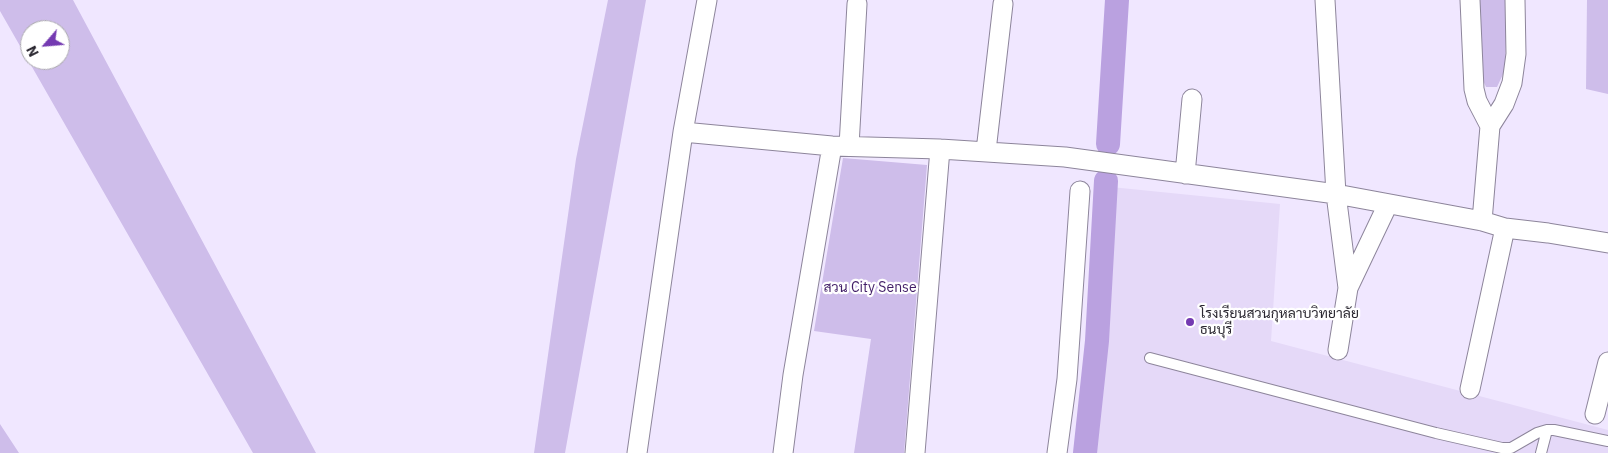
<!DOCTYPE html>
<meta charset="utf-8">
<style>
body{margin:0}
#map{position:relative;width:1608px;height:453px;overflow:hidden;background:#f0e7ff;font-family:"IBM Plex Sans",sans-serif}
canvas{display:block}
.north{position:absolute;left:20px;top:20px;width:50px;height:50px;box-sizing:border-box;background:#fff;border:1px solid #aaa9ad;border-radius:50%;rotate:243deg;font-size:14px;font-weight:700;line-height:20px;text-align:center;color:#2b2831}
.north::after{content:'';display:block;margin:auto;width:18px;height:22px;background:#743ab1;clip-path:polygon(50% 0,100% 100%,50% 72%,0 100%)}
</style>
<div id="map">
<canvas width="1608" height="453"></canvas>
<div class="north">N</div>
</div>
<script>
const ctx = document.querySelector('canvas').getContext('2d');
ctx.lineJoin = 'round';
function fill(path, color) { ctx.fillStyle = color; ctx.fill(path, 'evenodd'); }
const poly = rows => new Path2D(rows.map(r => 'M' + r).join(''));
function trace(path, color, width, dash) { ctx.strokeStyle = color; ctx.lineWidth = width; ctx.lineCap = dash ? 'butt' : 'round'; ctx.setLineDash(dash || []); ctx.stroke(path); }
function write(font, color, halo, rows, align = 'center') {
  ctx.font = font + ' "IBM Plex Sans",Sarabun,sans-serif'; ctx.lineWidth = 4.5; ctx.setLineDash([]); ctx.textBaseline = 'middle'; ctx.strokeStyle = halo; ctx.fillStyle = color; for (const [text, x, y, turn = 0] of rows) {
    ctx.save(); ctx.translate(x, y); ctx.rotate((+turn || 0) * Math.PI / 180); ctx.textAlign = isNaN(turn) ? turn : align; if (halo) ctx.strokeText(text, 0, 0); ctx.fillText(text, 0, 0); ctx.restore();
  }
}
fill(poly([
 [1111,187,1280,204,1271,341,1608,430,1608,453,1092,453,1109,312]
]), '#e5d9f8');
fill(poly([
 [0,0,73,0,316,453,253,453,0,11],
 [30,30,60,30,60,60,30,60],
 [608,0,646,0,565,453,534,453,576,159],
 [1479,0,1507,0,1505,70,1497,87,1486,87,1482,78],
 [1587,0,1608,0,1608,94,1586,89],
 [843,158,927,165,904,453,854,453,871,339,814,331],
 [0,424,19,453,0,453]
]), '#cebdea');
trace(poly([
 [1108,144,1117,0],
 [1085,453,1097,341,1106,181]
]), '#baa1e0', 24);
const lane = poly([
 [1150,358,1436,433,1502,448,1511,448,1537,433,1547,430,1554,430,1608,441],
 [1541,453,1547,430]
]);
const street = poly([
 [1325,0,1336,194,1348,288],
 [1470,0,1474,89,1477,101,1490,126],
 [683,132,832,146,940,149,1065,157,1336,194,1482,221,1505,228,1548,233,1608,243],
 [849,146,857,4],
 [986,151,1003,4],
 [1185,174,1192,99],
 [1482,221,1490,126,1504,104,1512,83,1516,54,1515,0],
 [1338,350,1348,288,1388,204],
 [1470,389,1505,228],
 [1595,414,1608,362],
 [637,453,683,132,707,0],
 [783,453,793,375,832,146],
 [915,453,940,149],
 [1057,453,1067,379,1080,191]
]);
trace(lane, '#8d859b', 12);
trace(street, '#8d859b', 21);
trace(lane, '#fff', 10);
trace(street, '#fff', 19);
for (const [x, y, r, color] of [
 [1190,322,5,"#743ab1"]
]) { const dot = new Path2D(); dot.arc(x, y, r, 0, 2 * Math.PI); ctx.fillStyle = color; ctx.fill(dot); trace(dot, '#fff', 2); }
write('14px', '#421e67', '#fff', [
 ["สวน City Sense",870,288]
]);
write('14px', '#2b2831', '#fff', [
 ["โรงเรียนสวนกุหลาบวิทยาลัย",1200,314],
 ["ธนบุรี",1200,330]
], 'left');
</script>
